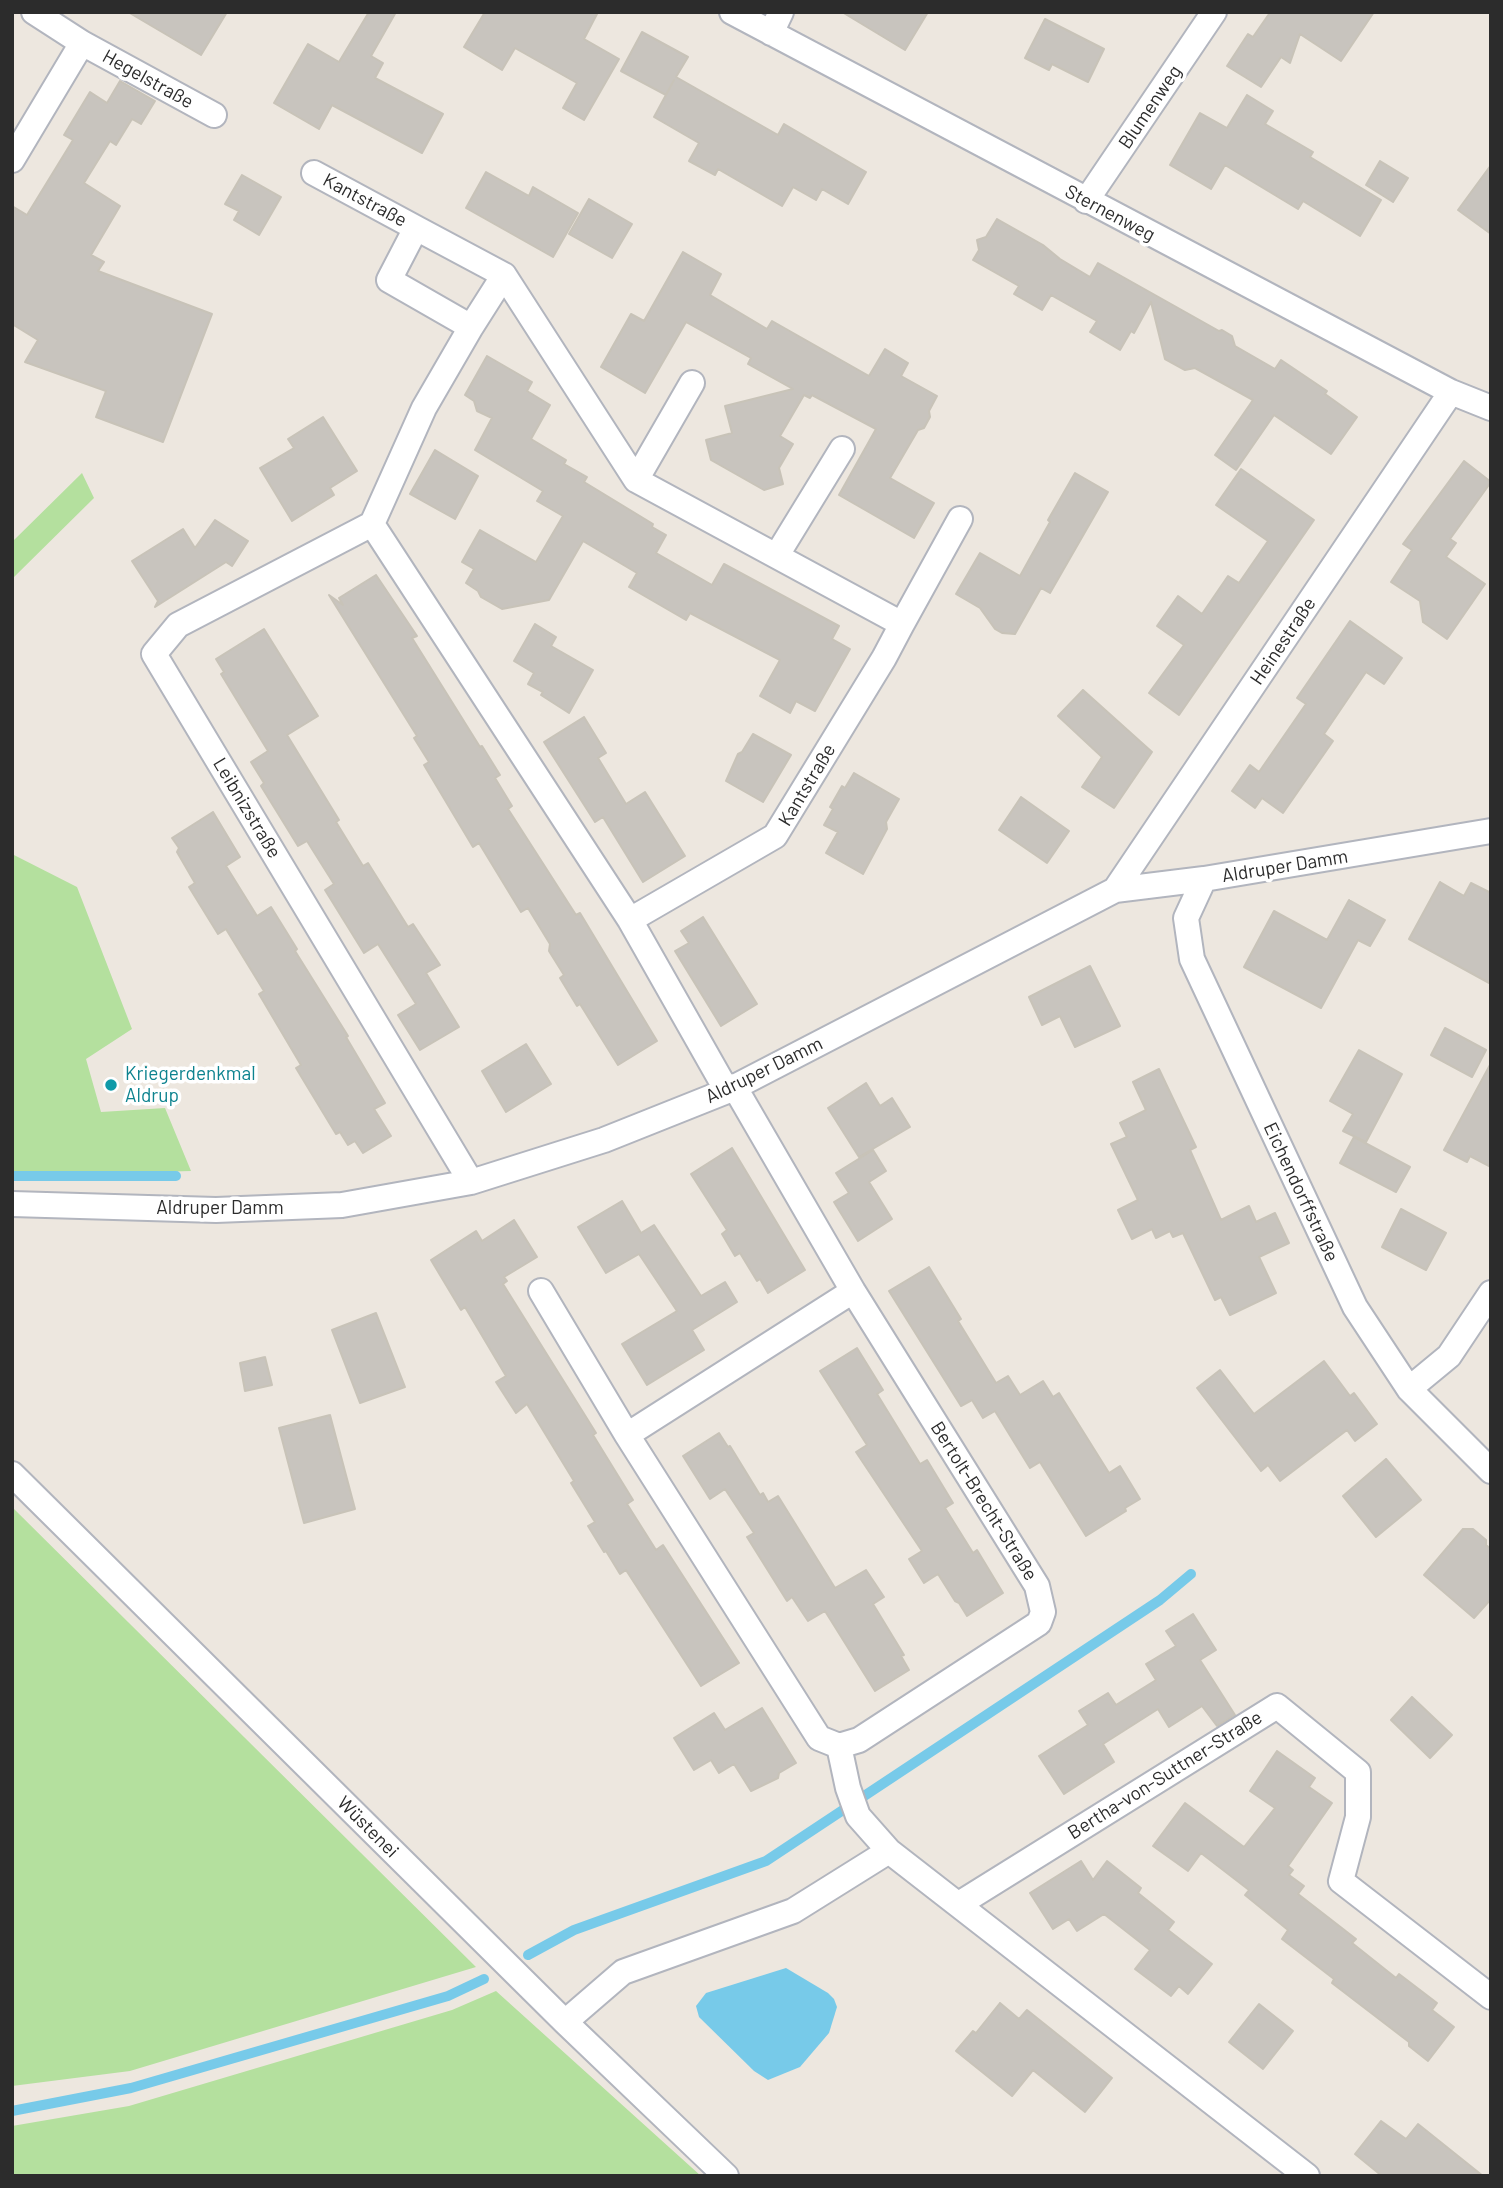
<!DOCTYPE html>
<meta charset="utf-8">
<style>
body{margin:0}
#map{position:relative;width:1503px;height:2188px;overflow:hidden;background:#ede7df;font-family:Barlow,sans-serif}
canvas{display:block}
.frame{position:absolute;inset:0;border:14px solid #2c2c2c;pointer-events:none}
</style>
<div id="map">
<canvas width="1503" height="2188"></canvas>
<div class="frame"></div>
</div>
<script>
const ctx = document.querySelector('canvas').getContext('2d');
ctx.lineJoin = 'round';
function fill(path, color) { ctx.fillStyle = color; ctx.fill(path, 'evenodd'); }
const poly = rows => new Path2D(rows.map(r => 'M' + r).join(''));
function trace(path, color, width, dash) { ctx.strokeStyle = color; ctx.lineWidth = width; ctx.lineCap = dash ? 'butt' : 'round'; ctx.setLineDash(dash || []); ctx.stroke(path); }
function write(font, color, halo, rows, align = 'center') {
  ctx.font = font + ' Barlow,sans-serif'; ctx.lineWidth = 7; ctx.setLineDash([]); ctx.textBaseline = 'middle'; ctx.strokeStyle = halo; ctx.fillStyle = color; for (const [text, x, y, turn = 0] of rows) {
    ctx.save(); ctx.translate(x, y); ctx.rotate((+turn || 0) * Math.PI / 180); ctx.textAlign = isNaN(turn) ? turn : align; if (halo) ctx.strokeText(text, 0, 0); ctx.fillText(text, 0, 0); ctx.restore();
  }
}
fill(poly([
 [82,473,94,498,12,579,12,542],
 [12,854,77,887,132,1029,86,1059,101,1112,165,1108,191,1171,12,1176],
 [12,1507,476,1967,130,2071,12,2086],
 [496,1991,701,2176,12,2176,12,2126,129,2106,452,2010]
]), '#b4e09e');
fill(poly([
 [786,1968,828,1993,834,1999,837,2007,829,2033,800,2067,768,2080,754,2071,699,2017,696,2006,706,1993]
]), '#77cae9');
trace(poly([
 [12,1176,176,1176],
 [528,1955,574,1930,766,1861,1160,1600,1191,1574],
 [12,2111,131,2088,448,1996,484,1979]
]), '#77cae9', 10);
const building = poly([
 [128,12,227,12,201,55,128,12],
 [369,12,396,12,371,56,383,63,375,78,443,114,422,153,332,105,319,129,274,103,308,44,339,62,369,12],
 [485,12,598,12,584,39,619,59,584,120,563,108,577,83,515,48,502,70,464,47,485,12],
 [842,12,928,12,905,50,842,12],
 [1266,12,1374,12,1341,61,1300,34,1290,63,1281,57,1261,87,1227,66,1248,34,1253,37,1269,14,1266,12],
 [1045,19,1104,49,1088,82,1052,64,1049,70,1025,58,1045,19],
 [642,32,688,57,676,77,778,135,784,124,866,172,848,204,822,189,816,200,793,187,782,206,718,169,715,175,689,161,699,143,654,117,674,80,666,95,621,71,642,32],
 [120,81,155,101,141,124,132,119,116,145,110,141,84,183,120,206,91,255,104,262,98,271,212,314,163,442,96,417,106,391,25,362,38,340,12,324,12,206,27,215,73,140,64,135,90,92,107,103,120,81],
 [1247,95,1273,111,1265,124,1313,152,1310,157,1381,200,1360,236,1303,201,1298,209,1225,165,1211,189,1170,165,1200,113,1227,128,1247,95],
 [1380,161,1408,178,1393,202,1366,185,1380,161],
 [1491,165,1491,234,1458,210,1491,165],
 [486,172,529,196,533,187,578,213,553,257,466,208,486,172],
 [242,175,281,197,259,235,234,220,239,211,225,204,242,175],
 [589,199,632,224,612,258,569,234,589,199],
 [997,219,1043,245,1060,259,1090,277,1098,263,1219,331,1222,330,1232,336,1235,346,1275,369,1281,360,1327,391,1325,394,1357,417,1331,454,1274,415,1236,470,1215,455,1253,400,1195,368,1185,370,1165,359,1151,302,1134,333,1131,331,1120,350,1090,332,1097,321,1051,295,1042,310,1014,294,1019,286,973,260,979,250,977,240,986,237,997,219],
 [683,252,721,274,710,295,767,329,772,321,869,376,885,349,908,363,901,376,937,396,929,411,930,417,924,428,918,430,890,478,934,503,914,538,839,495,876,429,812,395,810,398,804,395,780,436,793,444,779,468,783,484,764,490,711,460,706,440,732,433,725,406,793,389,748,364,751,358,686,322,645,393,601,367,631,314,644,321,683,252],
 [487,356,532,382,527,391,550,405,531,439,566,460,564,464,587,477,584,482,653,524,652,527,666,535,656,553,712,585,724,564,839,626,832,639,850,649,815,711,796,701,790,713,760,696,780,660,690,613,686,620,629,587,637,573,583,541,549,600,502,609,481,597,478,591,466,583,474,569,462,562,480,530,536,562,563,516,537,501,543,491,475,450,492,418,477,411,474,401,465,395,487,356],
 [323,417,357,471,330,488,334,495,292,521,260,468,294,448,288,439,323,417],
 [435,450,478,476,455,519,410,494,435,450],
 [1464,461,1491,482,1450,539,1456,543,1446,557,1485,584,1447,639,1423,622,1420,601,1391,582,1412,550,1403,544,1464,461],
 [1241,469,1314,520,1179,715,1149,693,1184,645,1157,626,1178,596,1202,614,1228,576,1239,583,1268,541,1216,505,1241,469],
 [1075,473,1108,492,1050,593,1041,588,1015,634,1002,633,995,629,980,608,956,594,980,553,1020,576,1050,522,1048,520,1075,473],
 [215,520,248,541,232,566,226,562,155,607,158,601,132,561,183,529,195,548,215,520],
 [376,575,417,636,412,638,480,747,482,746,500,775,495,778,512,806,508,809,576,915,580,913,657,1041,618,1065,580,1004,577,1006,560,978,564,975,549,951,550,944,528,908,521,912,479,843,473,847,424,765,429,762,414,738,417,736,329,595,343,605,339,598,376,575],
 [1350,621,1402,658,1384,684,1366,672,1324,734,1333,741,1283,813,1262,798,1255,808,1232,791,1250,765,1259,772,1306,704,1297,698,1350,621],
 [535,624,556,637,551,646,593,670,569,713,541,695,543,692,528,684,534,673,514,661,535,624],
 [264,629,318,716,287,735,339,820,336,822,363,866,368,863,408,927,413,924,440,965,426,973,459,1027,420,1050,398,1015,416,1004,378,944,364,953,325,890,334,884,307,841,298,846,261,786,264,783,251,762,268,751,221,674,224,672,216,659,264,629],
 [1083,690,1152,752,1114,808,1082,787,1102,757,1058,716,1083,690],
 [584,717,606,753,598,758,626,804,645,792,685,856,643,882,603,817,595,822,544,742,584,717],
 [753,734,791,755,763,802,726,781,738,754,742,752,753,734],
 [854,773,899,799,886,822,887,829,863,874,826,853,838,832,824,825,833,809,830,807,842,786,845,788,854,773],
 [1021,797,1069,831,1047,863,999,830,1021,797],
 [213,812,240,857,226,866,257,916,271,907,297,949,295,951,348,1036,346,1037,385,1103,374,1109,391,1136,363,1153,355,1141,348,1145,340,1132,336,1134,296,1068,301,1065,259,994,264,991,226,929,218,934,189,887,195,883,177,852,179,848,172,838,213,812],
 [1440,882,1464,896,1471,883,1491,893,1491,984,1409,939,1440,882],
 [1349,900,1385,920,1370,946,1358,940,1321,1008,1244,967,1274,911,1327,940,1349,900],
 [703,917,757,1004,721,1026,675,951,689,943,681,931,703,917],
 [1090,966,1120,1026,1075,1047,1060,1016,1042,1025,1029,997,1090,966],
 [1445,1028,1486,1050,1472,1077,1431,1055,1445,1028],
 [526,1044,551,1084,506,1112,482,1071,526,1044],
 [1359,1050,1402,1074,1366,1142,1343,1131,1353,1114,1330,1101,1359,1050],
 [1491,1063,1491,1167,1470,1156,1467,1162,1444,1150,1491,1063],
 [1159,1069,1196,1147,1190,1150,1221,1220,1249,1206,1256,1222,1275,1213,1289,1243,1259,1257,1276,1293,1230,1315,1221,1297,1215,1300,1183,1233,1173,1237,1170,1231,1156,1238,1152,1229,1132,1239,1118,1210,1138,1200,1111,1144,1127,1137,1120,1123,1146,1110,1133,1082,1159,1069],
 [866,1083,880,1106,892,1098,910,1127,859,1157,828,1108,866,1083],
 [1354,1137,1410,1167,1396,1192,1340,1163,1354,1137],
 [732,1148,805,1270,768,1293,760,1279,757,1281,740,1253,735,1256,722,1234,727,1230,691,1174,732,1148],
 [873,1150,886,1171,869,1182,892,1219,858,1241,834,1202,849,1193,836,1173,873,1150],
 [622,1201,641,1233,654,1225,701,1296,725,1282,737,1302,692,1330,704,1350,647,1385,622,1344,677,1311,639,1254,606,1273,578,1227,622,1201],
 [1401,1209,1446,1233,1426,1270,1382,1247,1401,1209],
 [514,1220,537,1257,504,1277,507,1281,503,1284,596,1433,593,1435,633,1500,627,1504,656,1550,663,1545,739,1663,701,1686,626,1570,620,1574,606,1551,604,1552,588,1526,595,1522,571,1483,574,1481,527,1404,516,1413,496,1382,506,1376,465,1307,461,1310,431,1260,476,1231,482,1241,514,1220],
 [929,1267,961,1319,958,1321,996,1383,1008,1376,1020,1395,1043,1381,1053,1397,1059,1393,1109,1473,1120,1466,1140,1499,1125,1508,1126,1511,1086,1536,1040,1462,1030,1468,995,1411,983,1418,972,1400,961,1406,889,1291,929,1267],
 [376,1313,405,1387,360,1403,332,1330,376,1313],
 [857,1348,883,1390,877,1394,920,1464,927,1460,953,1503,945,1508,973,1553,977,1550,1003,1593,967,1616,959,1603,955,1601,938,1574,924,1583,909,1559,922,1551,856,1452,867,1445,820,1371,857,1348],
 [265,1357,272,1385,245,1391,240,1363,265,1357],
 [1324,1361,1350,1396,1354,1393,1377,1424,1355,1441,1347,1430,1280,1481,1268,1465,1261,1471,1197,1388,1220,1370,1254,1414,1324,1361],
 [330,1415,355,1509,304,1523,279,1428,330,1415],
 [719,1433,728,1447,730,1446,760,1495,763,1493,768,1502,778,1496,835,1588,866,1570,884,1597,873,1604,904,1655,901,1656,909,1670,875,1691,825,1611,808,1621,792,1597,787,1601,747,1537,754,1533,725,1489,710,1499,683,1456,719,1433],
 [1386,1459,1421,1500,1376,1537,1343,1496,1386,1459],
 [1463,1529,1473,1529,1486,1540,1486,1545,1491,1549,1491,1599,1474,1618,1424,1575,1463,1529],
 [1193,1614,1216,1650,1200,1660,1235,1715,1217,1726,1202,1706,1169,1727,1158,1709,1103,1744,1114,1762,1064,1794,1039,1756,1088,1725,1079,1711,1108,1693,1116,1705,1156,1680,1146,1664,1176,1646,1166,1631,1193,1614],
 [1412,1697,1452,1735,1430,1758,1391,1720,1412,1697],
 [762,1708,796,1763,779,1773,778,1778,751,1791,734,1764,719,1773,711,1760,694,1770,674,1738,714,1713,725,1730,762,1708],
 [1277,1751,1315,1778,1309,1787,1332,1803,1288,1866,1293,1870,1289,1875,1304,1886,1298,1894,1356,1939,1352,1943,1396,1978,1399,1974,1437,2003,1432,2010,1454,2027,1428,2061,1409,2046,1409,2042,1332,1983,1334,1979,1282,1939,1288,1930,1245,1895,1249,1890,1201,1853,1188,1871,1153,1846,1185,1803,1244,1847,1275,1808,1250,1791,1277,1751],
 [1081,1861,1093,1880,1107,1861,1141,1888,1138,1893,1174,1922,1168,1930,1212,1964,1188,1994,1179,1986,1171,1996,1135,1969,1150,1950,1104,1914,1077,1931,1069,1919,1053,1929,1030,1893,1081,1861],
 [1000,2003,1019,2019,1027,2010,1112,2078,1085,2112,1033,2070,1012,2096,956,2051,973,2031,976,2033,1000,2003],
 [1259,2004,1293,2031,1263,2069,1229,2042,1259,2004],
 [1381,2121,1406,2139,1418,2124,1483,2176,1382,2176,1355,2154,1381,2121]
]);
fill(building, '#c8c4be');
trace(building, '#c8c3b8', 2);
const minor = poly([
 [34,12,82,43,214,115],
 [732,12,1451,392,1491,408],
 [771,33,781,12],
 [12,160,82,43],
 [314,173,416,228,389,280,471,327,424,408,372,524,178,625,154,654,471,1182],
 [1086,201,1214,12],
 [416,228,504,275,636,480,902,624,884,658,775,836,630,920],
 [471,327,504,275],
 [636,480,692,383],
 [372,524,630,920,727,1091],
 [777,555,842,449],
 [902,624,960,519],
 [1204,879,1186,918,1192,959,1355,1307,1409,1389,1491,1471],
 [1115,890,1451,392],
 [12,1204,216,1210,342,1205,471,1182,604,1140,727,1091,1115,890,1204,879,1491,831],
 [541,1291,627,1435,819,1738,839,1746,859,1740,1039,1623,1043,1612,1037,1586,853,1291,734,1086],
 [1409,1389,1449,1356,1491,1293],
 [627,1435,853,1291],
 [12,1474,565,2022,726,2176],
 [839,1746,848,1788,858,1816,889,1851,1307,2176],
 [959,1904,1277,1706,1358,1772,1358,1817,1341,1881,1491,1997],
 [565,2022,623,1972,793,1911,889,1851]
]);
trace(minor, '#b2b5be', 28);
trace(minor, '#fff', 24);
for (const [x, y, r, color] of [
 [111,1085,7,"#0f9aa8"]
]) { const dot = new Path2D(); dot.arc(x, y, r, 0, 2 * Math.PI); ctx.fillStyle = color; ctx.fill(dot); trace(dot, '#fff', 2.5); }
write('19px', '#2c2c2c', '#fff', [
 ["Hegelstraße",148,79,29],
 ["Blumenweg",1150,107,-56],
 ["Kantstraße",365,200,28],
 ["Sternenweg",1110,213,28],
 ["Heinestraße",1283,641,-56],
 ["Kantstraße",807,785,-59],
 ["Leibnizstraße",247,808,59],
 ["Aldruper Damm",1285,866,-9],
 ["Aldruper Damm",764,1070,-26],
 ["Eichendorffstraße",1301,1192,65],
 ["Aldruper Damm",220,1208],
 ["Bertolt-Brecht-Straße",984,1501,58],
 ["Bertha-von-Suttner-Straße",1165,1775,-32],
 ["Wüstenei",368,1827,45]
]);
write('19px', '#0d838f', '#fff', [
 ["Kriegerdenkmal",125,1074],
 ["Aldrup",125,1096]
], 'left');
</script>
